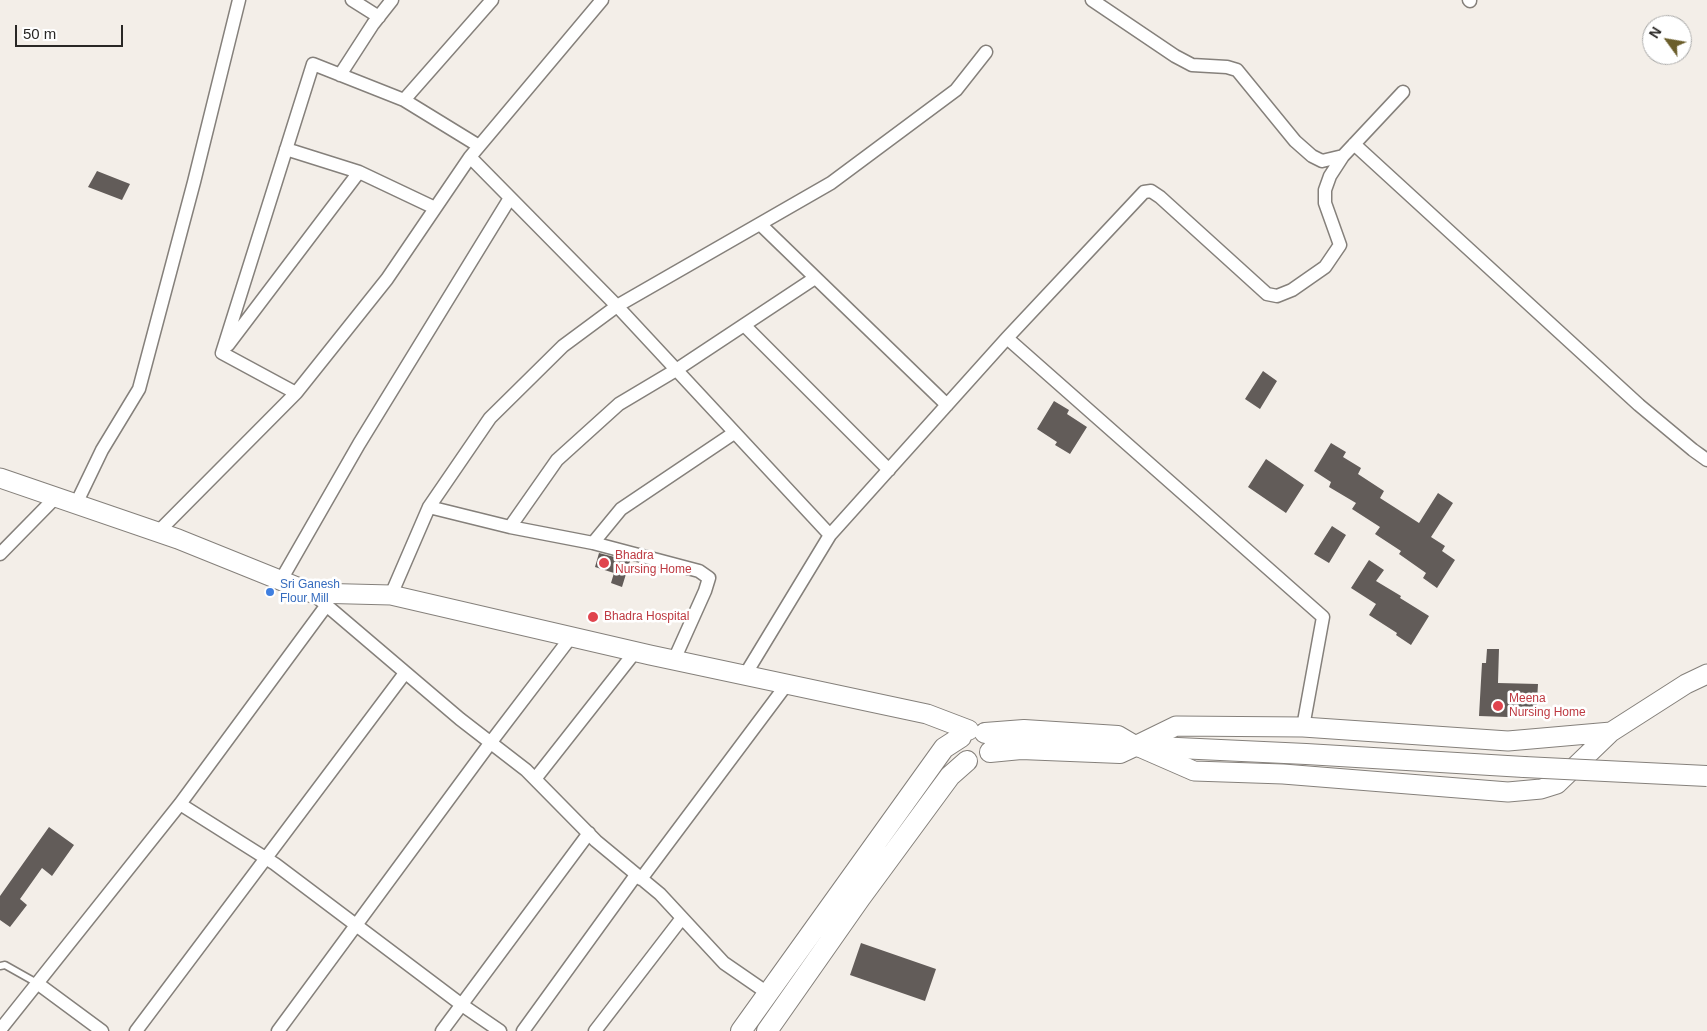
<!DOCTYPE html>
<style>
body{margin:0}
#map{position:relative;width:1707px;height:1031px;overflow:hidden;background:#f3eee8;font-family:Helvetica,sans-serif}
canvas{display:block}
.north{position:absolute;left:1642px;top:15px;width:50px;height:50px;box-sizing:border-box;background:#fff;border:1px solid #a9a9a8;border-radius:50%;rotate:302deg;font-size:14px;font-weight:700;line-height:20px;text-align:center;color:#292725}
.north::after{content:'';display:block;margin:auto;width:18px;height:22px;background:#6b5e2b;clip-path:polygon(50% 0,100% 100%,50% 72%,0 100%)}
.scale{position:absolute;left:15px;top:25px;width:108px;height:22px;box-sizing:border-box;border:2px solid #292725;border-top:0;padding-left:6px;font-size:15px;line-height:18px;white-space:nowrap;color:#292725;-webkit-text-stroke:4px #fff;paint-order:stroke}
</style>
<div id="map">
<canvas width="1707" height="1031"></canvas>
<div class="north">N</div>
<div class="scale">50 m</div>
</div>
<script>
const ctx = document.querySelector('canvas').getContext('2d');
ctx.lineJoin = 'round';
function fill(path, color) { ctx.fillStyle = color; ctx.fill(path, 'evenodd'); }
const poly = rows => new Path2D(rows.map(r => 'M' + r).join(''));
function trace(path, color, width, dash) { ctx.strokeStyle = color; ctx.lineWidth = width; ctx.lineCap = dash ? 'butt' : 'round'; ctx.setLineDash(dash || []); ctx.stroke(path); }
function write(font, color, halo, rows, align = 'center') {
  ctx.font = font + ' Helvetica,sans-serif'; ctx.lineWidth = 5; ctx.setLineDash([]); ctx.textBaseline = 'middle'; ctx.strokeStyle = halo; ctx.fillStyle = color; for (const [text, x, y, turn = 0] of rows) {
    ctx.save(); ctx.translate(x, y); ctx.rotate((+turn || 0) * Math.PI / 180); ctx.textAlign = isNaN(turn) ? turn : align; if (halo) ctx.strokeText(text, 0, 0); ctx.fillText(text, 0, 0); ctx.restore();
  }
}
fill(poly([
 [97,171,130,184,122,200,88,187],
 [1263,371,1277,381,1260,409,1245,399],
 [1054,401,1069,410,1067,414,1087,427,1070,454,1055,445,1057,442,1037,429],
 [1331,443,1346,452,1343,457,1361,468,1358,474,1384,491,1380,498,1419,523,1438,493,1453,503,1431,537,1445,546,1442,551,1455,560,1437,588,1423,578,1426,573,1399,554,1401,551,1375,534,1380,527,1352,509,1356,503,1329,487,1331,482,1314,471],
 [1266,459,1304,485,1286,513,1248,487],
 [1332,526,1346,535,1329,563,1314,554],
 [599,553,630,561,622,587,611,583,614,573,595,567],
 [1369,560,1384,570,1376,581,1401,596,1400,598,1429,616,1411,645,1396,635,1397,633,1369,615,1376,604,1351,588],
 [1487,649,1499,649,1498,683,1538,684,1536,718,1479,716,1482,663,1486,663],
 [49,827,74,845,52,876,42,868,20,899,27,905,10,927,0,920,0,896],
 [861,943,936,969,925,1001,850,975]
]), '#625c59');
const lane = poly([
 [0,966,5,965,37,983]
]);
const street = poly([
 [352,0,379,17],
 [1092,0,1175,56,1192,65,1227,67,1237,70,1295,141,1312,156,1322,161,1343,156],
 [1469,0,1470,1],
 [340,75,373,24,392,0],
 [404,100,492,0],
 [1354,144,1639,405,1693,450,1707,460],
 [479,146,404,100,313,64,222,353,296,393,387,279,470,157,602,0],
 [286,149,359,172,435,208],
 [470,157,617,306,830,535,745,675],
 [760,224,947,405],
 [744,325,889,470],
 [1007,338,1323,617,1303,727],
 [228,345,359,172],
 [76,504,102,450,139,389,194,182,239,0],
 [429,507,510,527,593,543,699,571,709,578,705,591,674,660],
 [510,527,557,460,619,404,676,370,815,278],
 [158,532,296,393],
 [830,535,1007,338,1144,192,1151,191,1160,197,1267,294,1277,296,1292,290,1325,267,1340,245,1325,203,1325,190,1330,176,1343,156,1403,92],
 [593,543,621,509,734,433],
 [0,554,56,497],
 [281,580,359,444,510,198],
 [312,593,460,719,526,770,596,841,660,894,724,963,769,994],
 [391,595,429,507,490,418,563,346,617,306,831,183,956,90,986,52],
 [535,779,635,652],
 [180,804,275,864,462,1005,500,1031],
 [641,879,787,684],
 [37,983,102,1031],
 [0,1030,180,804,326,606],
 [136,1031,405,673],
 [278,1031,491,742,571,637],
 [442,1031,589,833],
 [523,1031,636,875],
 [595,1031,682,918]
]);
const secondary = poly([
 [0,478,178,539,312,593,391,595,650,655,927,714,969,730],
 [1135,746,1176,726,1303,727,1508,741,1611,732,1686,684,1707,674],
 [1139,747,1194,771,1283,774,1508,792,1541,789,1557,784,1611,732]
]);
const primary = poly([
 [985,733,1024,730,1118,736,1135,746,1306,754,1524,767],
 [990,752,1021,749,1120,753,1135,746],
 [741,1031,944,748,961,737],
 [767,1031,861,897,950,776,967,761]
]);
trace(lane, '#85807b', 9);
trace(street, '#85807b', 15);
trace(secondary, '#85807b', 21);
trace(primary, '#85807b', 22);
trace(lane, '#fff', 6);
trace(street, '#fff', 12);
trace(secondary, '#fff', 19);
trace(primary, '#fff', 20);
const primaryBridge = poly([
 [1524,767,1707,776]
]);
trace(primaryBridge, '#85807b', 22, []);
trace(primaryBridge, '#fff', 20);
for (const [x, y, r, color] of [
 [604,563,6,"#e0444e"],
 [270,592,5,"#3f7fe0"],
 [593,617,6,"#e0444e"],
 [1498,706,6,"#e0444e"]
]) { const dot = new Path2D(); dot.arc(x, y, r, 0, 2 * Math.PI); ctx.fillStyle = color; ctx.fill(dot); trace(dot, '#fff', 2); }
write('12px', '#be3a42', '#fff', [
 ["Bhadra",615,556],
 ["Nursing Home",615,570],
 ["Bhadra Hospital",604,617],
 ["Meena",1509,699],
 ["Nursing Home",1509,713]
], 'left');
write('12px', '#366cbe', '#fff', [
 ["Sri Ganesh",280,585],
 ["Flour Mill",280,599]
], 'left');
</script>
